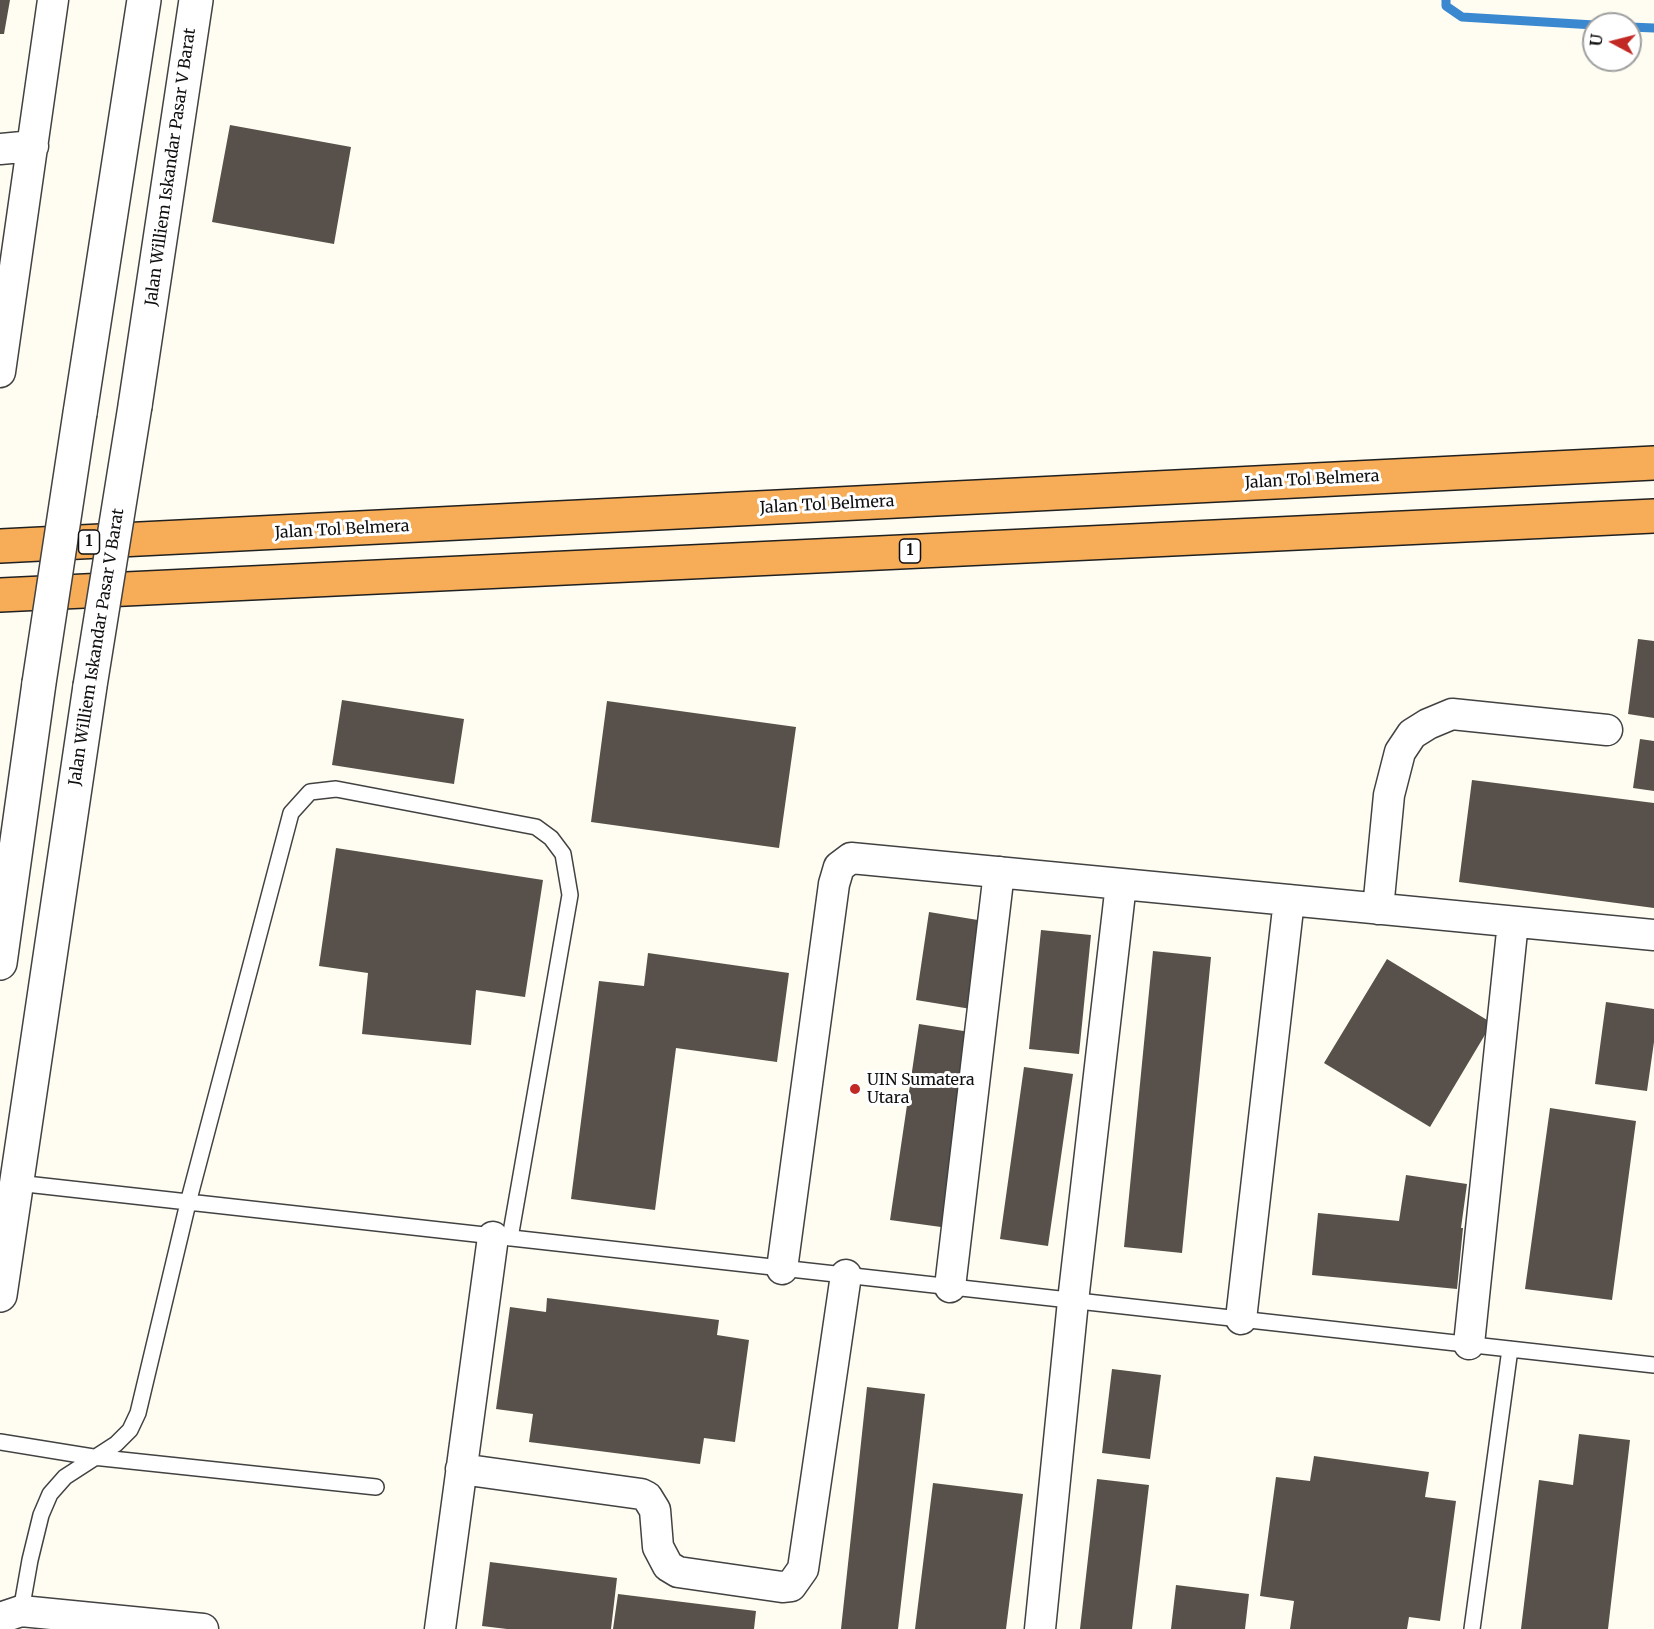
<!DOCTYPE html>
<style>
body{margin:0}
#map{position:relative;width:1654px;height:1629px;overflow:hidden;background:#fffdf1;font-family:Merriweather,serif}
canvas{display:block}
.north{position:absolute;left:1582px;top:12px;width:60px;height:60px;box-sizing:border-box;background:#fff;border:2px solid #9f9f9f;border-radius:50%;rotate:277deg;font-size:16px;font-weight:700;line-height:24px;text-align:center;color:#0f0f0f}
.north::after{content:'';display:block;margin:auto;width:21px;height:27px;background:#c22924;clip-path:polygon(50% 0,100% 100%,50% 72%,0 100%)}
</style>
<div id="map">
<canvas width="1654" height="1629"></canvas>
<div class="north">U</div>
</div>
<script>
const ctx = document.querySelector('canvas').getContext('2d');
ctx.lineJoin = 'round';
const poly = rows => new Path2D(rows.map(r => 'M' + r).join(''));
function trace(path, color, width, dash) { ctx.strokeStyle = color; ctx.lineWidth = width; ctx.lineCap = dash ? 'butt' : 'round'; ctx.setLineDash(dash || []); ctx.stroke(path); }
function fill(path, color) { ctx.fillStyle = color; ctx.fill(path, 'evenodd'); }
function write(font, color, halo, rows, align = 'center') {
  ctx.font = font + ' Merriweather,serif'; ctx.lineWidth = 6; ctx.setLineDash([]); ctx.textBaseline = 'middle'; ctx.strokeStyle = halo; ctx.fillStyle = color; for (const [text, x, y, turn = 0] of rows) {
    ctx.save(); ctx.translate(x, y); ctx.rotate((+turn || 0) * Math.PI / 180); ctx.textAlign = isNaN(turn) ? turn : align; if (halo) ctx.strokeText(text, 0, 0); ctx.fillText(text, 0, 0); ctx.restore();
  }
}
trace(poly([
 [1446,0,1446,6,1462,17,1594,25],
 [1630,27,1654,28]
]), '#3a88d0', 9);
fill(poly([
 [0,0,10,0,4,34,0,34],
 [230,125,351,147,334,244,212,222],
 [1638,639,1654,641,1654,718,1628,714],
 [342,700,464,719,454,784,332,765],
 [607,701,796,727,779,848,591,822],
 [1640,739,1654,741,1654,791,1633,788],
 [1472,780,1654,803,1654,908,1459,882],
 [336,848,543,880,525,997,476,990,471,1045,362,1034,368,973,319,966],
 [929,912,984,921,971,1009,916,1000],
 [1041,930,1091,935,1079,1054,1029,1049],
 [1153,951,1211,957,1182,1253,1124,1247],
 [648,953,789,973,777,1062,676,1048,655,1210,571,1199,599,981,644,986],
 [1387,959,1492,1023,1430,1127,1324,1063],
 [1606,1002,1654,1009,1654,1042,1647,1091,1595,1084],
 [919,1024,970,1032,941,1227,890,1220],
 [1024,1067,1073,1074,1048,1246,1000,1239],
 [1550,1108,1636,1121,1612,1300,1525,1289],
 [1406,1175,1467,1184,1461,1228,1463,1228,1457,1289,1312,1275,1318,1213,1399,1221],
 [547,1298,719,1320,717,1335,749,1340,735,1442,704,1438,700,1464,529,1442,533,1414,496,1409,510,1307,546,1312],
 [1112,1369,1161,1375,1150,1459,1102,1453],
 [867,1387,925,1394,898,1629,841,1629],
 [1579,1434,1630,1440,1608,1629,1521,1629,1539,1480,1573,1485],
 [1314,1456,1429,1472,1425,1497,1456,1501,1440,1621,1409,1617,1407,1629,1290,1629,1294,1601,1260,1596,1276,1477,1310,1481],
 [1097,1479,1149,1485,1132,1629,1080,1629],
 [933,1483,1023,1494,1006,1629,915,1629],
 [490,1562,617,1578,611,1629,507,1629,482,1626],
 [1176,1585,1249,1594,1245,1629,1171,1629],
 [618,1594,756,1611,754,1629,613,1629]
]), '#58514b');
const service = poly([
 [17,1183,1654,1365],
 [0,1442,93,1457,376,1487],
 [21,1611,30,1560,41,1515,50,1494,65,1477,116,1444,130,1430,138,1413,188,1203,291,813,310,792,336,789,536,827,551,838,563,854,570,895,510,1238],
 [1472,1629,1510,1349]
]);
const minor = poly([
 [0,149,33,146],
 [0,372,53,0],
 [1378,909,1389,795,1400,752,1412,734,1428,724,1452,714,1607,730],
 [782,1269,834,884,839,867,851,858,1654,935],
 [950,1287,999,872],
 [1241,1319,1289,900],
 [1469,1344,1513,922],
 [461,1469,641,1494,647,1497,655,1510,658,1547,668,1566,678,1572,782,1587,791,1586,803,1569,846,1275],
 [0,1618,21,1611,203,1629],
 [440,1629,493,1237],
 [1040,1629,1073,1301,1121,884]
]);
const tertiary = poly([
 [135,406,196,0],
 [80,413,144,0],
 [0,963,39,683],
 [0,1295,90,686]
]);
const motorway = poly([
 [0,546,1654,463],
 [0,595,1654,516]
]);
trace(service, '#424242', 18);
trace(minor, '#424242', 33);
trace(tertiary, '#424242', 36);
trace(motorway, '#202020', 36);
trace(service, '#fff', 15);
trace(minor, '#fff', 30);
trace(tertiary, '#fff', 33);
trace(motorway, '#f7ad57', 33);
const tertiaryBridge = poly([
 [39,683,80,413],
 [90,686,135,406]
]);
trace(tertiaryBridge, '#424242', 36, []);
trace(tertiaryBridge, '#fff', 33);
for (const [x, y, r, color] of [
 [855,1089,6,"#c22924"]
]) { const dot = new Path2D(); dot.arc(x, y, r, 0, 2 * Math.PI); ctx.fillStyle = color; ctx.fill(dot); trace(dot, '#fff', 2); }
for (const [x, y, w] of [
 [89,542,21],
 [910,551,21]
]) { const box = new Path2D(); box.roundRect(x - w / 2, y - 12, w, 24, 4.5); ctx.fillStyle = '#fff'; ctx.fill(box); trace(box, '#0f0f0f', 1.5); }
write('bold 15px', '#0f0f0f', null, [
 ["1",89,542],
 ["1",910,551]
]);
write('16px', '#0f0f0f', '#fff', [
 ["Jalan Williem Iskandar Pasar V Barat",171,167,-82],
 ["Jalan Tol Belmera",1312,480,-3],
 ["Jalan Tol Belmera",827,505,-3],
 ["Jalan Tol Belmera",342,530,-3],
 ["Jalan Williem Iskandar Pasar V Barat",97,647,-81]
]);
write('16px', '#0f0f0f', '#fff', [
 ["UIN Sumatera",867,1080],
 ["Utara",867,1098]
], 'left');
</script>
